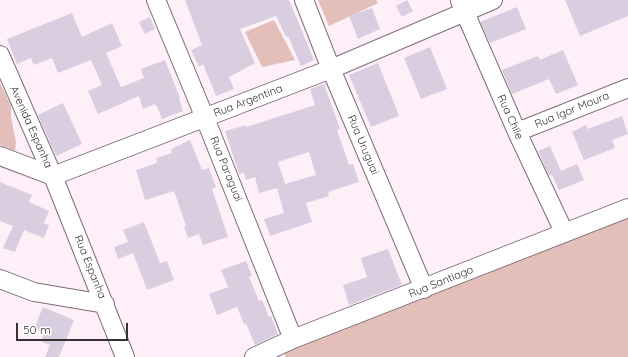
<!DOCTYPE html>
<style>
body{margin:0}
#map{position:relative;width:628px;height:357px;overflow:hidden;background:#feeff9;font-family:Quicksand,sans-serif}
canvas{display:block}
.scale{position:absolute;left:16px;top:323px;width:112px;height:18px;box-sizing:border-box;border:2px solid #362f34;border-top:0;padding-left:5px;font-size:12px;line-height:14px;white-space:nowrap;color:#362f34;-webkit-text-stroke:3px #fff;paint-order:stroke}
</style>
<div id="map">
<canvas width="628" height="357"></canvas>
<div class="scale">50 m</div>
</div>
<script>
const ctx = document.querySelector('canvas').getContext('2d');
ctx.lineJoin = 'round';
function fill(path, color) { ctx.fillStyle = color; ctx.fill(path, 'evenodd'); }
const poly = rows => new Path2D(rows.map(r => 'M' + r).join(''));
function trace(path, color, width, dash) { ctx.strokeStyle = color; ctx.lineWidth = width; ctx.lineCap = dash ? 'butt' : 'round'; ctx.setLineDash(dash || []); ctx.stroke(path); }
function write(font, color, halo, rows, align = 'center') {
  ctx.font = font + ' Quicksand,sans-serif'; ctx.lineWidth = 3.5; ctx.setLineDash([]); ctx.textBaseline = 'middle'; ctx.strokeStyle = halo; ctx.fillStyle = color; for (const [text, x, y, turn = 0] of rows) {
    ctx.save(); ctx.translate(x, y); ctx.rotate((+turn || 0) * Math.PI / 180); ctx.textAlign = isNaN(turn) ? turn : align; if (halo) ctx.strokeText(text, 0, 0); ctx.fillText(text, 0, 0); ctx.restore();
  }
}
fill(poly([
 [318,0,376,0,378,3,329,26],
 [274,20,295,60,262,67,245,32],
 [0,83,11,106,11,117,16,142,15,151,0,145],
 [628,218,628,357,285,357,285,352]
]), '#e4beb9');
fill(poly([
 [185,0,289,0,314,60,301,66,288,36,286,37,276,16,240,29,255,63,229,77,234,89,216,96,203,64,199,67,191,50,202,45],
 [407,0,413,11,402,17,396,6],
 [565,0,628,0,628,16,580,36],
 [517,7,526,29,490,43,480,22],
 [372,8,380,29,358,39,349,16],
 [72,13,82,37,112,23,122,46,106,53,121,87,144,78,141,69,165,60,180,98,179,99,183,111,162,119,157,106,156,107,155,104,143,109,139,96,98,114,88,91,102,85,91,60,58,73,52,58,34,65,31,58,17,64,7,39],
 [150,17,155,29,145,34,139,22],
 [430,47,447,89,421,99,404,58],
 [563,50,578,85,556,94,549,79,512,94,502,70,538,56,540,60],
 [378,63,399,116,371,127,349,75],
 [324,84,340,129,337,130,349,165,353,164,359,182,328,192,329,196,306,203,312,222,270,236,264,219,284,213,277,188,259,193,255,177,246,180,244,173,239,174,225,131,246,125,246,127,315,105,310,89],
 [309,152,316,175,285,184,278,162],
 [63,103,82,144,56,156,38,115],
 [622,116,628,134,612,140,615,148,584,160,572,132,586,125,588,129],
 [190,140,202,170,209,168,216,187,212,189,228,237,203,245,199,234,188,238,184,227,186,226,174,191,145,200,136,170,157,163,156,158,172,153,171,149],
 [550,146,561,171,549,176,538,151],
 [577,164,584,180,559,190,552,175],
 [0,182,32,195,29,202,49,211,44,223,49,225,44,238,24,230,15,252,3,248,13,226,0,221],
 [144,222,160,263,167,261,174,280,147,290,133,253,118,259,114,247,128,242,123,230],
 [388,249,402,285,349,305,343,285,367,277,361,258],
 [246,261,252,276,249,277,259,301,262,300,269,317,271,316,278,334,255,345,246,323,244,324,237,307,217,315,209,294,228,287,221,270],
 [43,307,74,320,59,357,45,357,50,345,41,342,44,333,34,329]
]), '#d9cedf');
const minor = poly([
 [156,0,205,118,293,339],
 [304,0,331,69,424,289],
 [460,1,517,132,564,232],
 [0,55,53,176,125,357],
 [517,132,628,88],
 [0,156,53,176,331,69,493,0],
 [0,279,34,292,105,304],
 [254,357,293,339,628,208]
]);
trace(minor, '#7d6d77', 20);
trace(minor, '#fff', 18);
write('11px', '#362f34', '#fff', [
 ["Rua Argentina",248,101,-21],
 ["Rua Igor Moura",572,110,-22],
 ["Rua Chile",510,117,66],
 ["Avenida Espanha",31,127,66],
 ["Rua Uruguai",363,145,67],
 ["Rua Paraguai",226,169,68],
 ["Rua Espanha",90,267,68],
 ["Rua Santiago",441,282,-22]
]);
</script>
